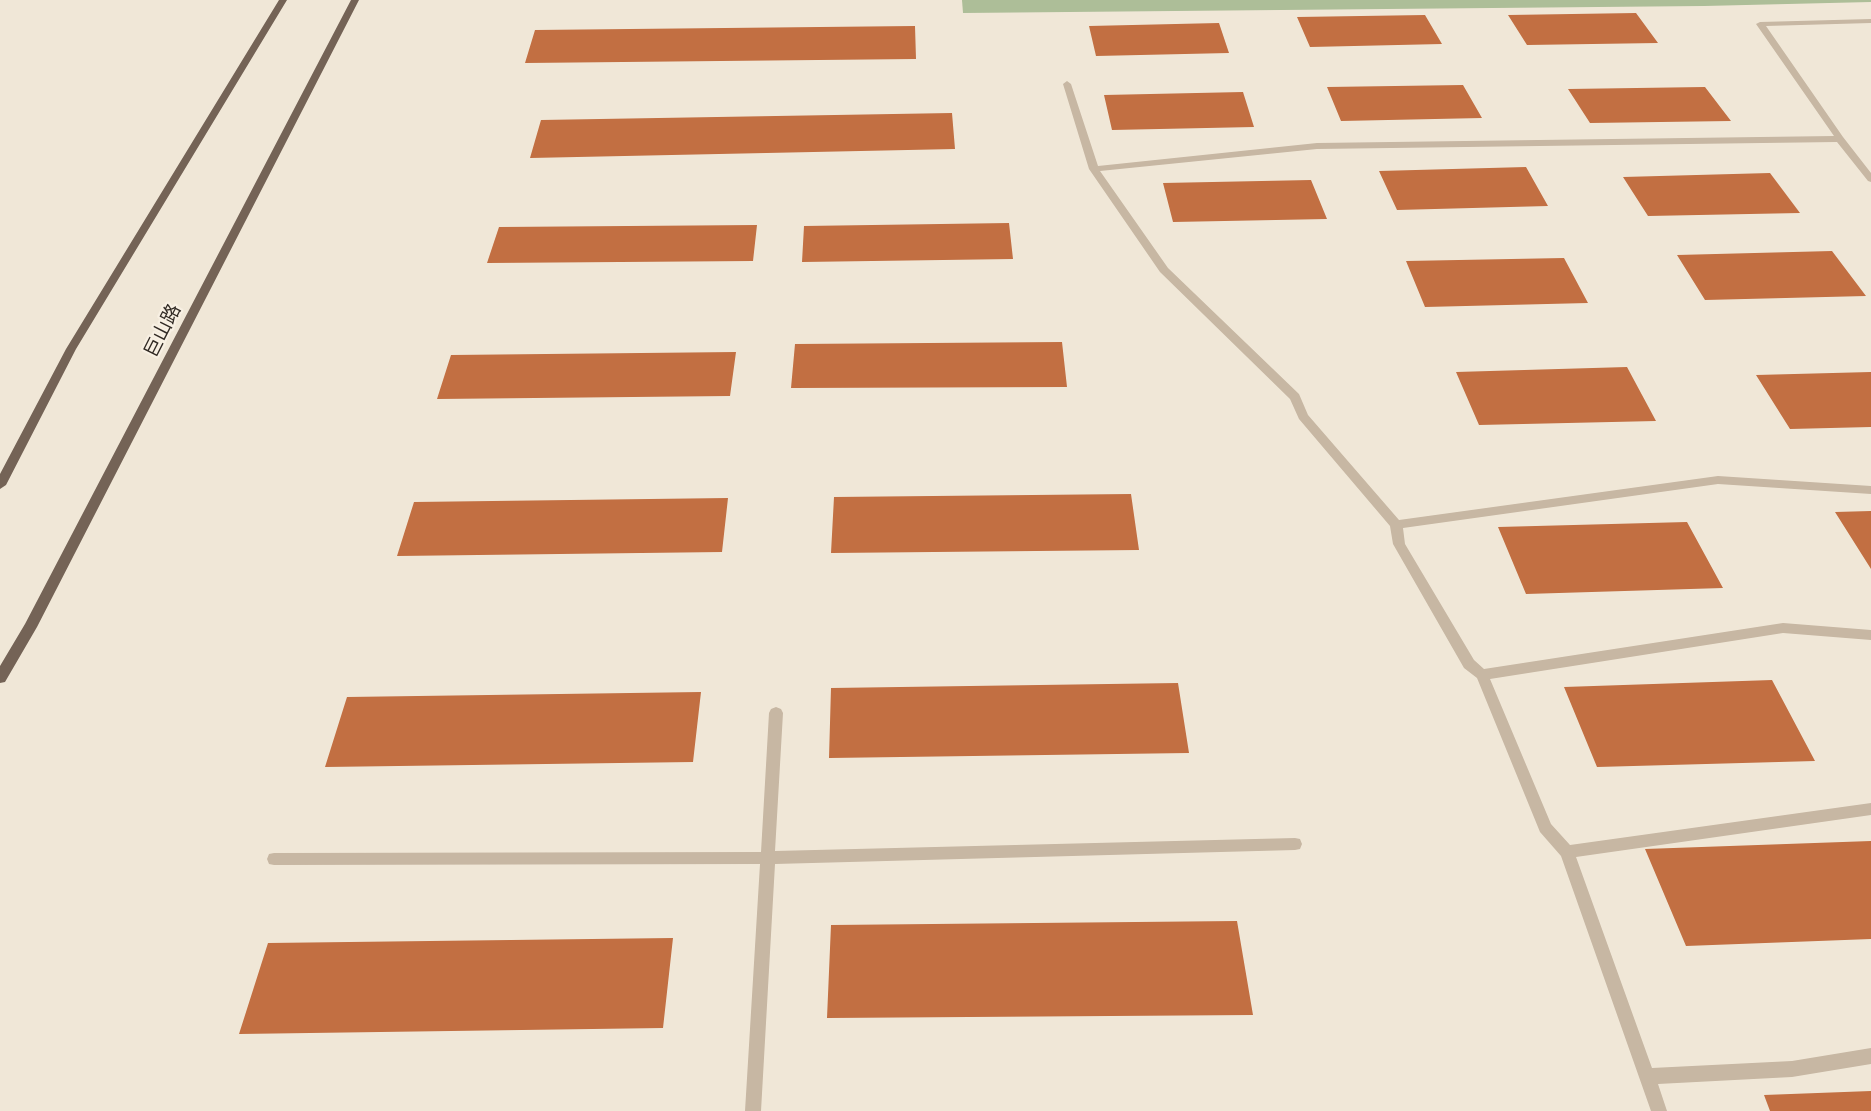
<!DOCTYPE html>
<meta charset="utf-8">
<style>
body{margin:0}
canvas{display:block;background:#f0e7d7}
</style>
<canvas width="1871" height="1111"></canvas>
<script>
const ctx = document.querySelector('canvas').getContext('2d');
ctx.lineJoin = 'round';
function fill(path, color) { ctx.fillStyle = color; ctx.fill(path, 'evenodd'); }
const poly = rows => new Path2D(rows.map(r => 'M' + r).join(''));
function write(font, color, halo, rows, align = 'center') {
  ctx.font = font + ' Karla,"Noto Sans SC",sans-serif'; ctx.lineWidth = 4.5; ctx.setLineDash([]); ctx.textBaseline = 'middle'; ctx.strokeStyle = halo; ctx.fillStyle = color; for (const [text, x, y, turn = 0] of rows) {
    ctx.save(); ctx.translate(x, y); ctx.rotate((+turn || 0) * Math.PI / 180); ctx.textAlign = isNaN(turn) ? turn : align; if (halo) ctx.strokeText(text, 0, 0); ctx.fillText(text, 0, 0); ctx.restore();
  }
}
fill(poly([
 [962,0,1871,0,1871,2,1704,6,963,13]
]), '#adbe98');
fill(poly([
 [1636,13,1658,43,1527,45,1508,15],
 [1425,15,1442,44,1310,47,1297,17],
 [1219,23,1229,53,1096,56,1089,26],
 [915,26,916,59,525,63,535,30],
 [1463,85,1482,118,1341,121,1327,87],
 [1705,87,1731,121,1590,123,1568,89],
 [1243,92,1254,127,1112,130,1104,95],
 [952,113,955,149,530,158,541,120],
 [1526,167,1548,206,1397,210,1379,171],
 [1770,173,1800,213,1648,216,1623,177],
 [1311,180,1327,219,1173,222,1163,183],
 [1009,223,1013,259,802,262,804,226],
 [757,225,753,261,487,263,499,227],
 [1832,251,1866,296,1705,300,1677,255],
 [1564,258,1588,303,1425,307,1406,261],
 [1062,342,1067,387,791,388,795,344],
 [736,352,730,396,437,399,451,355],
 [1627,367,1656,421,1479,425,1456,372],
 [1871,372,1871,427,1790,429,1756,375],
 [1131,494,1139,550,831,553,834,497],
 [728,498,722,552,397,556,414,502],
 [1871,511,1871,569,1835,512],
 [1687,522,1723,588,1526,594,1498,527],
 [1772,680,1815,761,1597,767,1564,687],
 [1178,683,1189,753,829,758,831,688],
 [701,692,693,762,325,767,347,697],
 [1871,841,1871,939,1686,946,1645,849],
 [1237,921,1253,1015,827,1018,831,925],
 [673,938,663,1028,239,1034,268,943],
 [1871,1091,1871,1111,1770,1111,1764,1095]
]), '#c26f42');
fill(poly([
 [1871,19,1871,23,1766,26,1843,137,1871,173,1871,182,1868,181,1837,142,1317,149,1100,171,1168,268,1299,394,1308,415,1399,520,1718,476,1871,486,1871,494,1718,484,1403,528,1405,544,1474,660,1484,669,1783,623,1871,630,1871,640,1783,633,1490,679,1551,824,1570,845,1871,803,1871,815,1576,857,1652,1068,1792,1061,1871,1048,1871,1064,1792,1077,1658,1084,1667,1111,1651,1111,1561,856,1540,832,1477,678,1464,668,1393,544,1390,526,1299,419,1290,399,1160,272,1089,169,1063,84,1067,81,1071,84,1098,166,1317,143,1834,136,1756,24,1760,22,1871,19],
 [776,707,781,709,783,713,775,851,1295,838,1300,839,1302,844,1300,849,1295,850,775,864,761,1111,745,1111,760,864,274,865,269,864,267,859,269,854,274,853,761,852,769,713,771,709,776,707]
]), '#c7b7a3');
fill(poly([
 [279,0,287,0,76,349,6,485,0,489,0,474,66,349,279,0],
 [351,0,359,0,37,627,5,682,0,683,0,666,25,624,351,0]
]), '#746356');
write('19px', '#322b25', '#f8f0e3', [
 ["巨山路",163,331,-63]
]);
</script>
